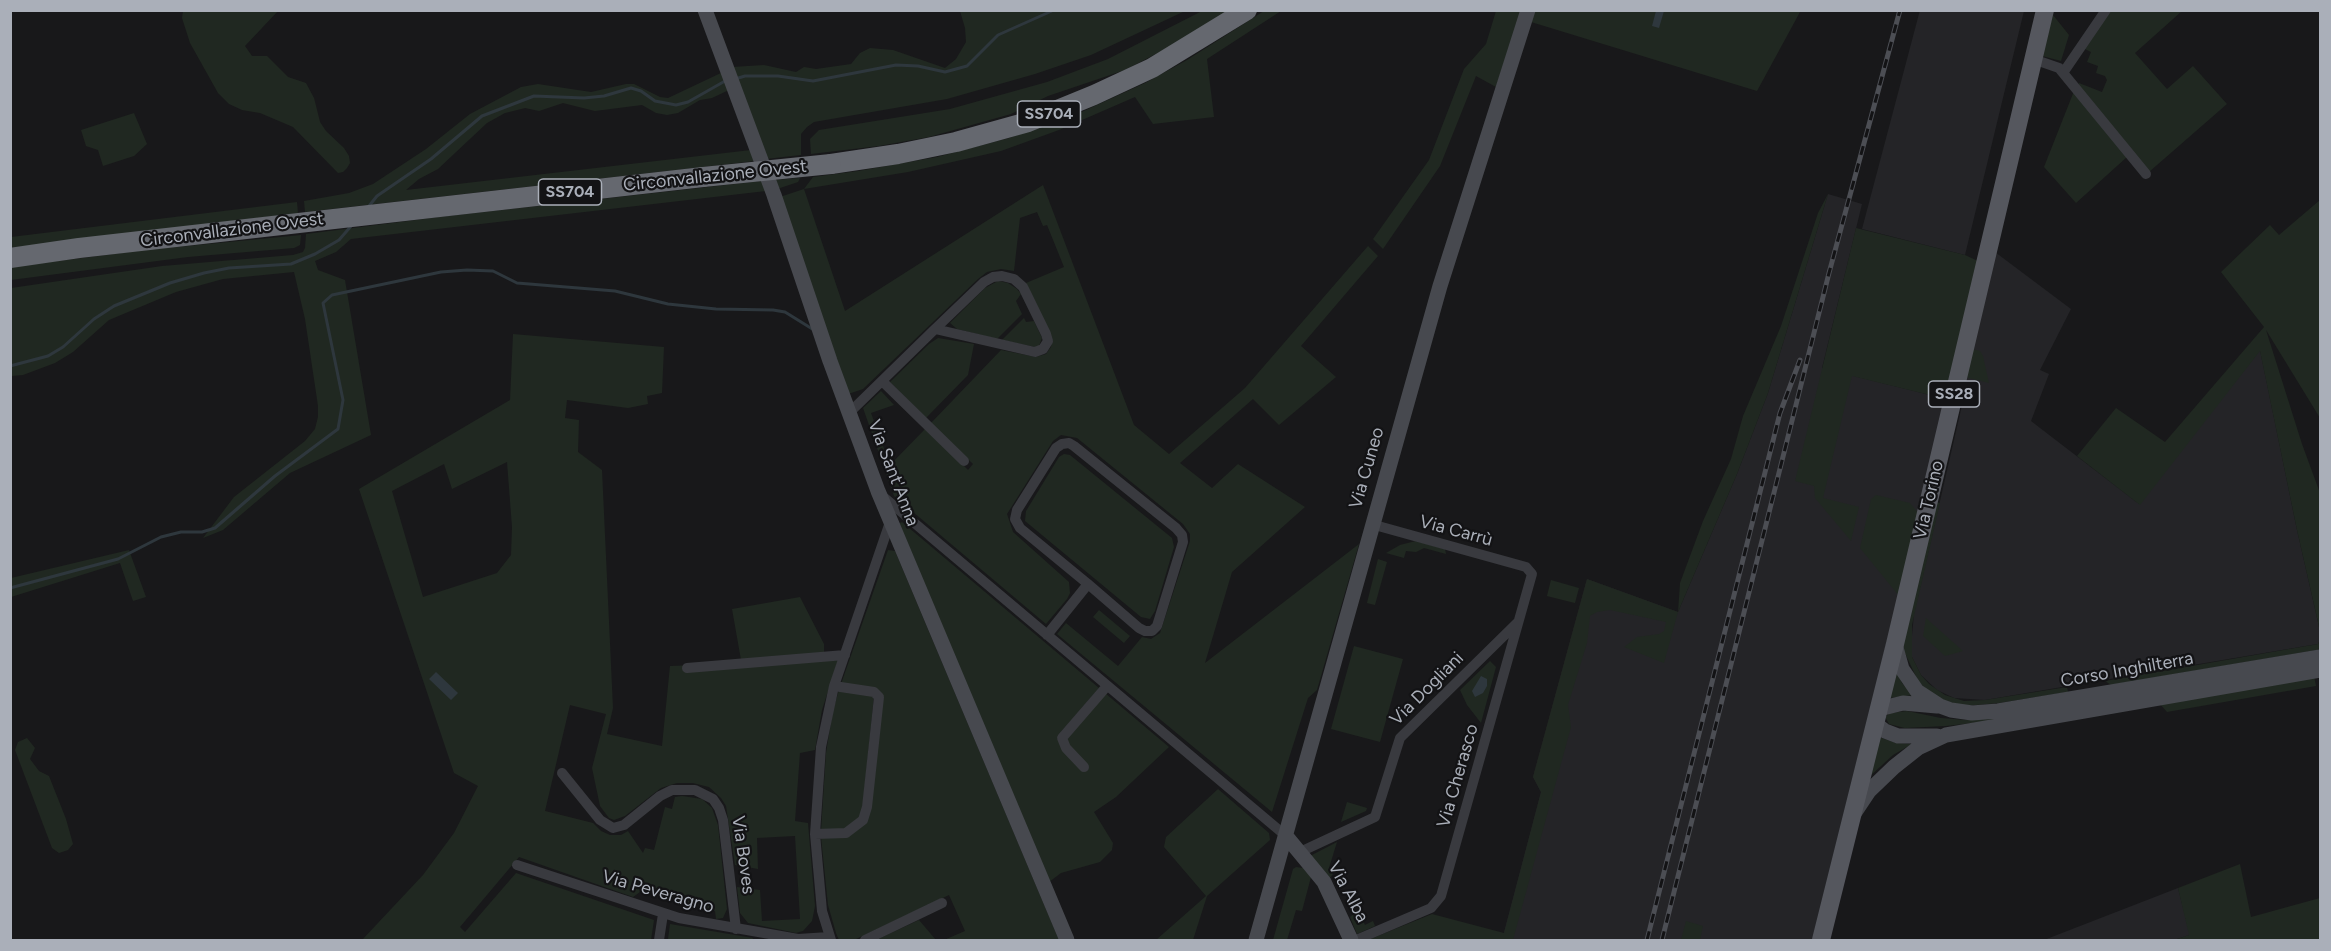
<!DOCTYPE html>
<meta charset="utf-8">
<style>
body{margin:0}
#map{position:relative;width:2331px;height:951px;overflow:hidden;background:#18181a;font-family:Figtree,sans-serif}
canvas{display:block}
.frame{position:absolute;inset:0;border:12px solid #aaafb9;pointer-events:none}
</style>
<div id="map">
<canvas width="2331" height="951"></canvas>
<div class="frame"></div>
</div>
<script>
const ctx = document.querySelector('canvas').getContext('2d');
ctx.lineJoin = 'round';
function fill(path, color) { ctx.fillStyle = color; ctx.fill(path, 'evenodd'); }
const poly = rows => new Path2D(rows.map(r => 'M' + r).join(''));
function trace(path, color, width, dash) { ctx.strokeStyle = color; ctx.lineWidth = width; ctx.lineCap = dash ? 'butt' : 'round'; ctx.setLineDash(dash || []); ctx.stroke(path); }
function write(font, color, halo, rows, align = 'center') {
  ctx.font = font + ' Figtree,sans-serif'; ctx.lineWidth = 4.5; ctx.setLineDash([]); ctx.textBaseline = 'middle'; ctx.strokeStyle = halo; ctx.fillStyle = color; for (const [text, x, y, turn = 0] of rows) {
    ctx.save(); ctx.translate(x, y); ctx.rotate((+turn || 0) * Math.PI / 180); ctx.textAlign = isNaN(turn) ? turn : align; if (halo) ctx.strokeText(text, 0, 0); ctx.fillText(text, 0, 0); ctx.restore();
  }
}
fill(poly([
 [1920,10,2024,11,1965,255,1862,229],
 [1828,194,1862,204,1822,368,1946,399,1814,940,1502,940,1541,792,1533,777,1587,579,1678,612,1737,474,1768,393],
 [1995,252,2071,309,2040,370,2049,374,2031,421,2139,504,2260,350,2297,530,2320,631,2320,640,2318,644,1985,700,1954,698,1937,690,1921,675,1912,657,1911,646,1914,614,1963,401,1959,400],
 [2178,888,2190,935,2174,940,2044,940]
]), '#242427');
fill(poly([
 [1535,10,1793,10,1800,12,1757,91,1531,22],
 [183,11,278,11,245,46,252,56,267,56,288,77,306,83,314,98,320,122,326,131,344,148,349,156,350,163,347,168,343,172,338,173,293,127,260,113,242,110,229,104,218,93,190,43,182,18],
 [960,11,1185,11,1091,55,1035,74,947,99,814,122,807,127,801,134,801,155,766,159,732,67,764,65,796,72,804,67,816,69,851,64,860,53,870,48,893,50,945,68,956,59,966,42,965,28],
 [1202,11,1229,11,1171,46,1125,70,1048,96,1011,114,929,137,879,146,811,154,810,139,819,130,950,109,1047,82,1108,59],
 [1264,11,1281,11,1207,59,1214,117,1153,124,1135,97,1059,130,1001,151,908,172,804,189,845,311,1043,185,1134,425,1169,454,1245,388,1368,246,1378,256,1301,346,1336,377,1279,425,1253,399,1180,463,1212,488,1238,464,1305,507,1232,572,1205,663,1359,544,1317,690,1308,698,1272,812,1057,634,1066,623,1118,666,1142,637,1151,639,1160,633,1190,541,1190,534,1183,524,1077,438,1061,435,1053,441,1007,514,1013,532,1069,582,1070,593,1067,599,1046,624,894,496,863,408,881,391,894,405,871,413,890,465,926,428,968,470,973,464,931,423,1001,350,1036,357,1046,354,1051,347,1052,339,1026,283,1064,267,1047,225,1043,226,1037,212,1020,218,1014,271,1001,269,987,272,978,279,863,389,848,394,780,197,804,189,813,177,858,171,937,157,1009,138,1075,115,1145,83,1187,60],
 [1496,11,1521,11,1496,87,1476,76,1440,166,1383,249,1373,239,1429,160,1464,69,1486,44],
 [2111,11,2182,11,2135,53,2167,89,2193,66,2227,104,2149,172,2078,86,2079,83,2102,92,2107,80,2105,76,2096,73,2098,66,2087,62,2091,52,2083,48],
 [2053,15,2069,35,2061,61,2042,56],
 [723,72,729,90,712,98,700,100,678,113,667,115,656,113,642,105,595,111,563,103,539,111,525,108,505,113,487,123,438,169,419,179,406,190,751,150,755,161,305,212,304,201,349,193,373,184,426,149,470,114,521,87,538,84,591,92,626,84,634,84,660,97,668,98],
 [2074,91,2127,157,2076,203,2044,167],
 [134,113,147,144,134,156,103,166,98,150,86,146,81,130],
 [800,178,798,182,777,189,774,180],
 [762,181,766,191,351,239,336,252,315,261,318,270,345,280,371,435,290,473,223,530,203,538,234,497,305,441,315,429,318,417,318,406,305,319,294,272,223,279,176,292,109,320,73,352,55,363,23,375,11,376,11,288,162,266,293,255,303,252,305,248,306,234,439,217],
 [1828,194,1768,393,1737,474,1678,612,1664,663,1624,647,1637,637,1659,634,1664,631,1666,622,1610,610,1597,612,1590,616,1587,643,1568,705,1571,727,1513,940,1368,940,1432,914,1504,933,1541,792,1533,777,1587,579,1678,612,1680,583,1703,521,1731,459,1743,416,1781,326,1818,213],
 [2320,200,2320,418,2266,330,2302,444,2320,493,2320,631,2297,530,2260,351,2140,505,2077,456,2116,408,2165,442,2264,327,2221,272,2270,225,2279,235],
 [297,202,298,213,11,248,11,237],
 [1856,228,1965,255,1980,262,1946,399,1852,376,1823,498,1859,507,1851,541,1815,498,1814,486,1795,481],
 [301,235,300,245,294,248,188,257,11,280,10,267,146,250],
 [998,281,1008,283,1017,289,1021,294,1016,301,1022,314,997,339,957,329,950,323,985,288],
 [1024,318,1026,322,1034,321,1042,338,1039,346,1035,347,1002,340],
 [513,334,664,347,662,393,647,396,648,404,628,408,567,400,565,418,579,420,578,452,602,470,613,708,607,734,662,746,670,666,838,660,822,710,815,750,800,753,795,821,808,823,815,906,812,921,803,931,796,933,748,923,740,913,737,887,760,890,762,921,800,919,795,836,757,838,758,869,735,865,726,806,721,798,709,787,693,783,677,783,661,788,625,816,614,820,609,818,600,806,592,768,606,714,570,705,545,811,593,823,601,831,610,835,621,835,628,831,643,853,645,848,654,850,665,807,672,809,675,797,682,796,702,799,712,808,718,825,727,909,723,918,716,919,715,911,640,892,633,897,519,857,460,927,465,932,516,873,654,920,651,940,362,940,423,875,454,833,478,786,454,773,359,489,510,400],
 [507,462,512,527,511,555,497,573,423,597,392,491,444,464,452,489],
 [938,338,974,344,968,375,926,418,890,382,929,344],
 [1972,349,1980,351,1983,356,1989,383,1965,377],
 [1064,454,1070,455,1172,538,1174,547,1155,611,1150,619,1141,617,1025,521,1026,511,1059,457],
 [1876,495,1910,503,1919,514,1899,596,1860,548,1871,499],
 [1935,502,1940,503,1912,625,1912,657,1921,675,1929,684,1945,695,1964,701,1985,700,2067,687,2068,692,1999,703,1965,706,1945,701,1927,690,1918,681,1904,651,1904,638],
 [902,522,1099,688,1061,732,1068,745,1066,740,1105,693,1169,747,1116,797,1094,812,1113,843,1112,850,1100,862,1061,873,1049,882,898,524],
 [1416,541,1445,549,1446,554,1424,548,1416,552,1406,551,1404,558,1386,553,1400,545],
 [129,550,146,597,133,601,120,563,11,597,11,578],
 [888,550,895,551,1059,940,944,940,965,931,949,895,854,940,839,940,836,933,828,905,821,837,861,826,883,696,841,684],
 [1378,559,1387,562,1375,605,1367,603],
 [1551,580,1579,588,1575,603,1547,596],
 [800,597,824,644,824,653,741,660,732,609],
 [1099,610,1130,636,1124,643,1093,617],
 [1926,618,1963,651,1945,656,1923,636],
 [2320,640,2320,648,2317,650,2111,685,2105,681,2318,644],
 [1354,646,1403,659,1380,742,1331,729],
 [1490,661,1496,667,1481,723,1467,705,1460,690],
 [1896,670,1902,683,1913,695,1890,698],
 [2314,676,2316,686,2167,712,2159,703],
 [839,690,874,696,862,815,847,829,821,831,826,753,833,710],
 [2067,705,1982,722,1946,726,1905,728,1889,724,1885,717,1890,713,1907,711,1941,718,1965,720],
 [1879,737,1896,743,1912,744,1893,755,1869,777],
 [27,738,35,748,30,759,39,771,49,776,66,819,73,844,68,850,59,853,52,848,15,750,18,742],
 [1218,789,1269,833,1270,840,1207,896,1193,940,1156,940,1206,896,1164,847,1166,837],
 [1347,802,1367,808,1366,811,1341,822],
 [1337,842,1329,868,1333,874,1329,879,1310,856],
 [2240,864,2251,917,2320,898,2320,940,2174,940,2189,935,2178,888],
 [1296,867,1303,868,1311,877,1302,911,1296,910,1287,940,1273,940,1293,869],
 [1358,910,1365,925,1373,921,1375,926,1357,934,1350,917],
 [919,920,936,940,876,940],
 [1686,921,1703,926,1700,940,1681,940],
 [670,924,753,938,752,940,668,939]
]), '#202821');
fill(poly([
 [1656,11,1664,11,1659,28,1652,26],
 [436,672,458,693,451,700,429,679],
 [1481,676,1487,679,1487,686,1483,693,1475,697,1472,691]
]), '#2e373d');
trace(poly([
 [735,79,745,76,778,76,813,81,896,65,918,66,945,72,967,66,998,35,1054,10],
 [369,206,377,196,431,159,482,116,534,96,584,98,604,96,631,88,641,91,655,101,676,105,688,102,725,81],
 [10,366,48,356,63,347,94,319,114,306,170,283,204,273,229,268,291,264,315,254,339,240,352,225],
 [10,588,118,559,161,537,181,532,202,532,215,528,275,476,338,429,343,400,323,303,332,295,441,272,467,270,493,271,517,283,615,291,668,304,716,309,773,310,785,312,814,330]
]), '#2e373d', 3);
trace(poly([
 [2033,59,2059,68,2146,174],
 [2063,73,2106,10],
 [882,381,964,461],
 [849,413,935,329,1035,352,1043,349,1048,341,1046,334,1023,287,1014,279,1002,276,993,277,984,282,935,329],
 [880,494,1286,836],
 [1047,635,1088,584,1139,628,1145,631,1152,631,1157,626,1183,542,1182,535,1176,528,1074,446,1069,443,1062,444,1056,448,1017,510,1015,519,1020,528,1088,584],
 [687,668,845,655],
 [1084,767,1066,748,1062,738,1107,686],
 [562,773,600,820,613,828,624,825,660,796,672,790,695,790,713,799,719,808,723,820,736,929],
 [815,834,846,833,863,820,867,807,879,697,874,692,834,686],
 [1300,852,1375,817,1400,738,1517,623],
 [517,865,679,918,798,939,829,937],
 [659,940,663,914],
 [831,940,822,911,815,834,821,747,834,686,890,522],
 [865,940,942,903],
 [1356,940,1431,908,1441,896,1532,574,1526,567,1371,524]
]), '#393a3f', 10);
trace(poly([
 [705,10,774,195,830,361,878,491,1067,940],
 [1895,644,1902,669,1917,691,1940,706,1951,710,1972,713,1998,711,2320,657],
 [1879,709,1903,703,1937,706],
 [1875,723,1885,731,1898,736,1937,736],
 [1855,812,1869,791,1894,767,1918,748,1946,735,2320,670],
 [1286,836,1324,882,1351,940],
 [1256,940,1440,286,1528,10]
]), '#47494f', 15);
trace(poly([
 [1821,940,1895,644,2045,10]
]), '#55575e', 18);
trace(poly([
 [831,164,898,154,956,142,1028,122,1094,95,1152,68,1247,10],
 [10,258,79,248,703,177]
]), '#65686f', 20);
const rail = poly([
 [1647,940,1780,413,1800,360],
 [1662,940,1829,273,1900,10]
]);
trace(rail, '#4c4e54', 5);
trace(rail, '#131315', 3, [9]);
trace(poly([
 [703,177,831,164]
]), '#65686f', 20);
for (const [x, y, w] of [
 [1049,114,63],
 [570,192,63],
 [1954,394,51]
]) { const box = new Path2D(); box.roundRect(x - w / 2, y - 13, w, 26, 4.5); ctx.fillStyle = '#131315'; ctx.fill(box); trace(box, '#aaafb9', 1.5); }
write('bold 16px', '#aaafb9', null, [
 ["SS704",1049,114],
 ["SS704",570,192],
 ["SS28",1954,394]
]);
write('18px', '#aaafb9', '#131315', [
 ["Circonvallazione Ovest",715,176,-6],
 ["Circonvallazione Ovest",232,230,-7],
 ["Via Cuneo",1367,468,-74],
 ["Via Sant'Anna",893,473,69],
 ["Via Torino",1929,500,-77],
 ["Via Carrù",1456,531,15],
 ["Corso Inghilterra",2127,670,-10],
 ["Via Dogliani",1427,689,-45],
 ["Via Cherasco",1458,776,-74],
 ["Via Boves",743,855,82],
 ["Via Peveragno",658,892,16],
 ["Via Alba",1348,892,62]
]);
</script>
